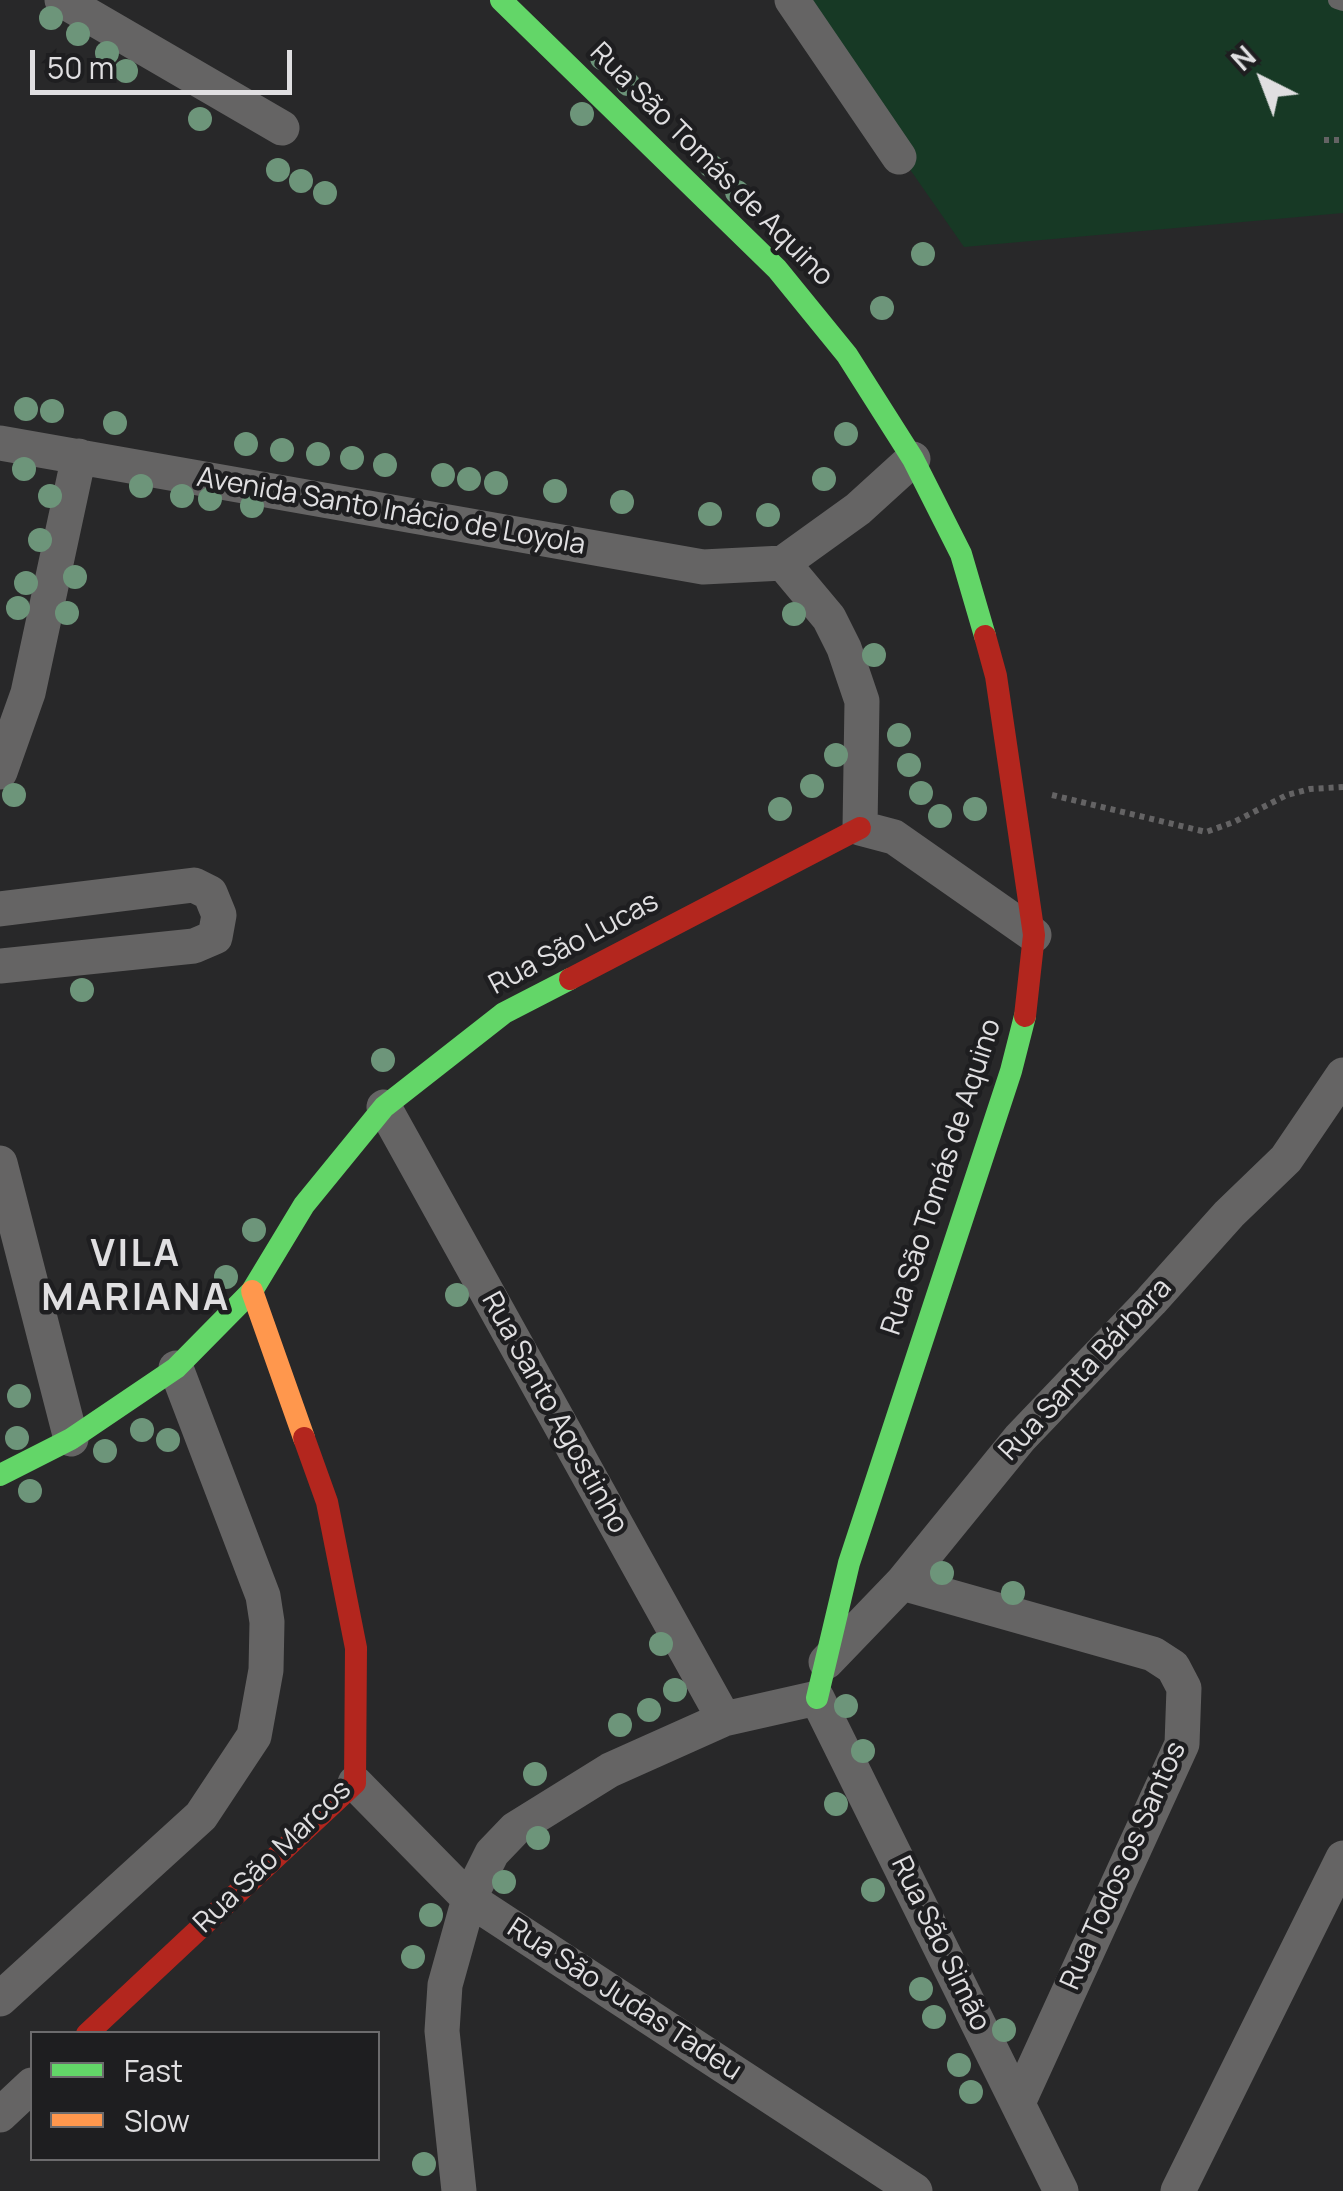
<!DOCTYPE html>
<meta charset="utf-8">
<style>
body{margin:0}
#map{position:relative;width:1343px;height:2191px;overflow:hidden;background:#282829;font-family:Manrope,sans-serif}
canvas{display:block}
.legend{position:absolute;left:30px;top:2031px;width:350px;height:130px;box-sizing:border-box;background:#1e1e20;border:2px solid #6c6b6d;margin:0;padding:12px 18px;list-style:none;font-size:30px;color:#e0dfe1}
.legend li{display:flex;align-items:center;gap:20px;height:50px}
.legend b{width:50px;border:2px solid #6c6b6d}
.north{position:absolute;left:1213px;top:30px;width:100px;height:100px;-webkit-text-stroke:8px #1e1e20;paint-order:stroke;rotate:318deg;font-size:28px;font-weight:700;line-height:40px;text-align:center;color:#e0dfe1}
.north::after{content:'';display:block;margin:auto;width:35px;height:45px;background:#e0dfe1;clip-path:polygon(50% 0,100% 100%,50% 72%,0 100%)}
.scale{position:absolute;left:30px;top:50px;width:262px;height:45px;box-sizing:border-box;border:5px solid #e0dfe1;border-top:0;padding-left:12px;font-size:30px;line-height:35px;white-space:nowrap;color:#e0dfe1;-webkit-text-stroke:8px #1e1e20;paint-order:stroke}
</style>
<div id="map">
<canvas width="1343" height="2191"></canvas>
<ul class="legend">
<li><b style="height:12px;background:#63d668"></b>Fast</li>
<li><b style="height:12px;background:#ff974d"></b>Slow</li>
</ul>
<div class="north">N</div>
<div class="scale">50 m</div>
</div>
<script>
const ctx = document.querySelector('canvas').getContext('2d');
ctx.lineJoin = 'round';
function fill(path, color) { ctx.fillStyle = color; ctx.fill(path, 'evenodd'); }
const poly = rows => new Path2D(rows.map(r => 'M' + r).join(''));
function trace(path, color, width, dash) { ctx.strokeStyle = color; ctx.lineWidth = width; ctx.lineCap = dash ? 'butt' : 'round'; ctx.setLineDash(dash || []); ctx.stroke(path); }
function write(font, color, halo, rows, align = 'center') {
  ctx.font = font + ' Manrope,sans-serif'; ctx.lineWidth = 9; ctx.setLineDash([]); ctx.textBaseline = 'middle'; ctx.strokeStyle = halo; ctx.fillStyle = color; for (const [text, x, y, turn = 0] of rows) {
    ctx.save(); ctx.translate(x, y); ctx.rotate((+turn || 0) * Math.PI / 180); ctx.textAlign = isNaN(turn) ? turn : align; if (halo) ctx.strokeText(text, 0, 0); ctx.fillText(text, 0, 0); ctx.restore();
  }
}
fill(poly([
 [792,0,1343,0,1343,213,964,247]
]), '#173925');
trace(poly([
 [1324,140,1343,140],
 [1052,795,1206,832,1234,822,1287,795,1310,789,1343,787]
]), '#646364', 6, [5, 5]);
trace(poly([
 [1337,0,1343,2]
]), '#656464', 18);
trace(poly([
 [62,0,282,128],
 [792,0,899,157],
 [0,443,703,567,783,563],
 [913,459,858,509,783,563,829,618,844,648,862,701,860,828,894,837,1034,935],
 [0,772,28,693,79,456],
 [0,909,194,885,210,893,219,915,215,937,194,946,0,966],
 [384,1107,724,1719],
 [0,1163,71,1439],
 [902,1583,1153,1654,1173,1667,1184,1688,1182,1744,1018,2103],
 [826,1662,902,1583,1020,1438,1151,1301,1229,1214,1286,1159,1343,1075],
 [355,1783,469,1899,915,2191],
 [0,1999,201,1816,254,1736,266,1670,267,1622,263,1596,176,1368],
 [0,2115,32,2085],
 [459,2191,442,2031,445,1985,469,1899,492,1853,515,1829,610,1770,724,1719,817,1698,1061,2191],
 [1178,2191,1343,1858]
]), '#656464', 35);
trace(poly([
 [501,0,777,269,847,355,913,459,961,554,985,636],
 [0,1475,71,1439,176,1368,252,1291,304,1205,384,1107,504,1013,570,979],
 [817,1698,849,1563,1011,1071,1025,1016]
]), '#63d668', 22);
trace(poly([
 [252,1291,304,1438]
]), '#ff974d', 22);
trace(poly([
 [985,636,996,676,1034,935,1025,1016],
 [570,979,860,828],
 [87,2034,355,1783,356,1648,327,1502,304,1438]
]), '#b3261e', 22);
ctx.fillStyle = '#6d957a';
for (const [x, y] of [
 [51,18],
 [78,34],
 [107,53],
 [602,58],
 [126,71],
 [628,84],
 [582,114],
 [200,119],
 [711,166],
 [278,170],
 [301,181],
 [737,192],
 [325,193],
 [923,254],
 [882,308],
 [26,409],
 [52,411],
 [115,423],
 [846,434],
 [246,444],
 [282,450],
 [318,454],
 [352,458],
 [385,465],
 [24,469],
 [443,475],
 [469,479],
 [824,479],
 [496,483],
 [141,486],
 [555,491],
 [50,496],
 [182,496],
 [210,499],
 [622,502],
 [252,506],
 [710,514],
 [768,515],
 [40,540],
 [75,577],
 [26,583],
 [18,608],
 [67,613],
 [794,614],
 [874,655],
 [899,735],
 [836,755],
 [909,765],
 [812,786],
 [921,793],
 [14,795],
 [780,809],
 [975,809],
 [940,816],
 [82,990],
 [383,1060],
 [254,1230],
 [226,1277],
 [457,1295],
 [19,1396],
 [142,1430],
 [17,1438],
 [168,1440],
 [105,1451],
 [30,1491],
 [942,1573],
 [1013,1593],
 [661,1644],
 [675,1690],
 [846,1706],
 [649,1710],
 [620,1725],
 [863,1751],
 [535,1774],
 [836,1804],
 [538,1838],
 [504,1882],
 [873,1890],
 [431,1915],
 [413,1957],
 [921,1989],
 [934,2017],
 [1004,2030],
 [959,2065],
 [971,2092],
 [424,2164]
]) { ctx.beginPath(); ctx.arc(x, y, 12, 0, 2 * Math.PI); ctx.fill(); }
write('28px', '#e0dfe1', '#1e1e20', [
 ["Rua São Tomás de Aquino",711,165,45],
 ["Avenida Santo Inácio de Loyola",391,512,10],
 ["Rua São Lucas",574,944,-28],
 ["Rua São Tomás de Aquino",942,1177,-72],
 ["Rua Santa Bárbara",1086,1370,-47],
 ["Rua Santo Agostinho",554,1413,61],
 ["Rua São Marcos",273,1857,-44],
 ["Rua Todos os Santos",1124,1866,-66],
 ["Rua São Simão",940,1944,64],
 ["Rua São Judas Tadeu",624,2000,33]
]);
ctx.letterSpacing = '2.5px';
write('bold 38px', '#e0dfe1', '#1e1e20', [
 ["VILA",136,1255],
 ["MARIANA",136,1299]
]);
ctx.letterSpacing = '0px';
</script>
